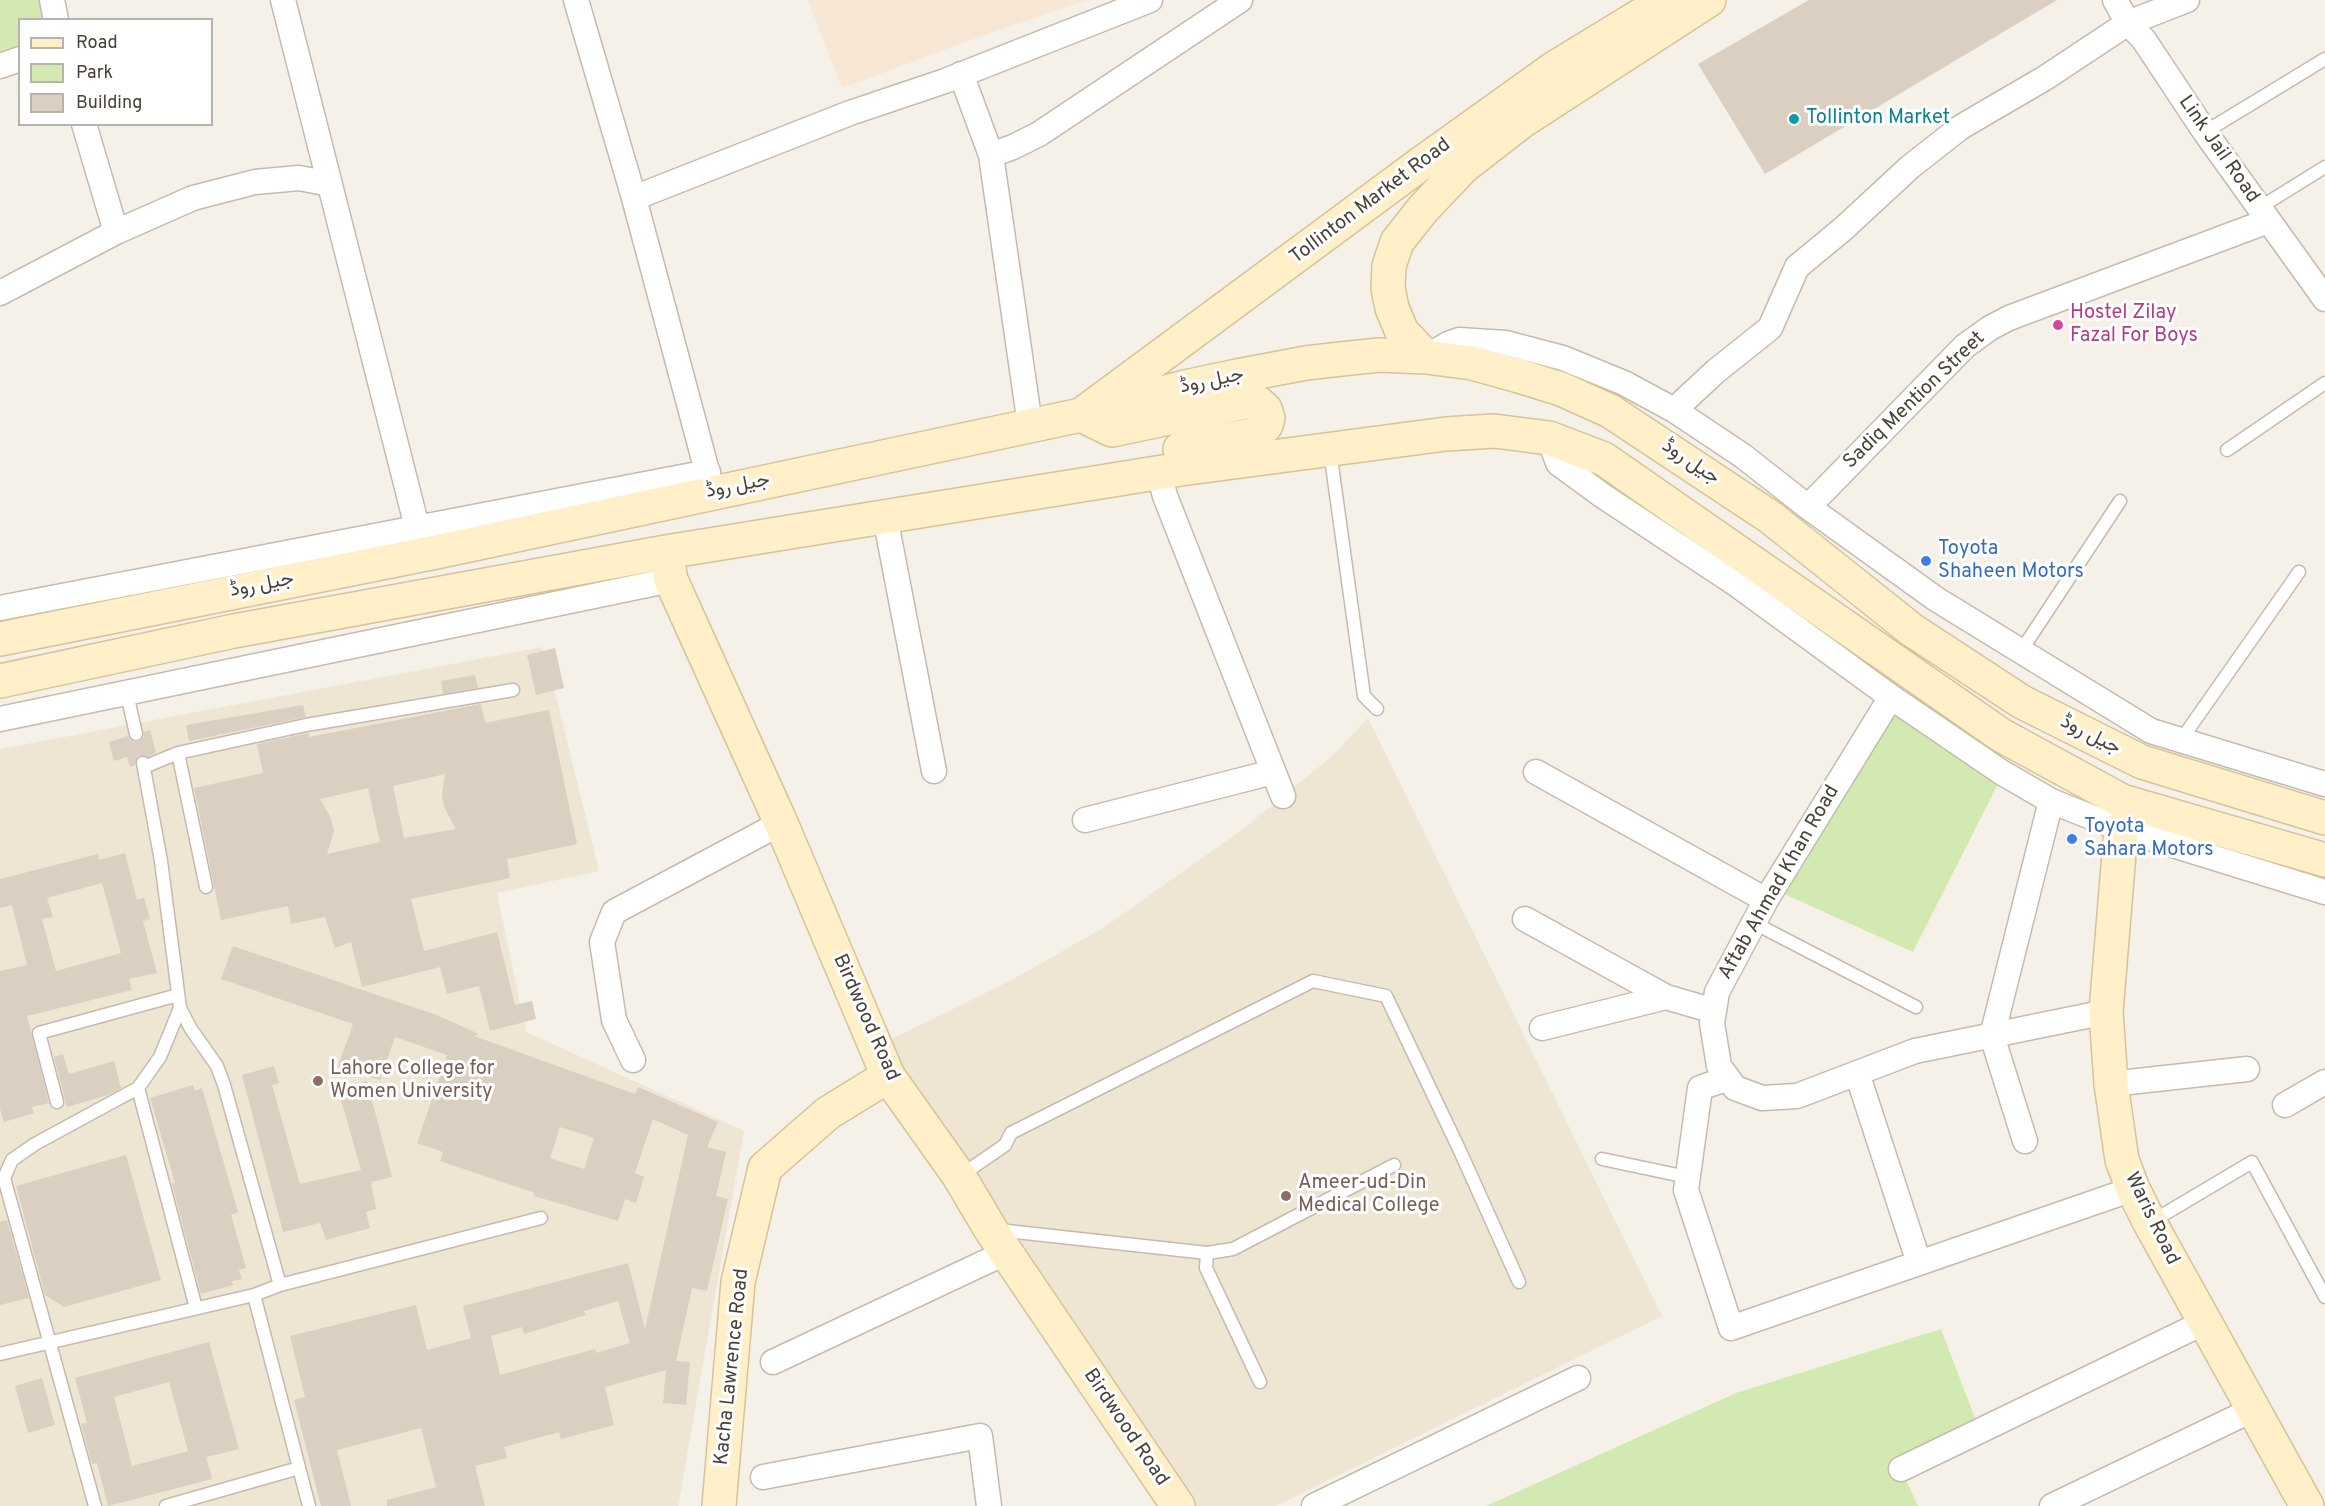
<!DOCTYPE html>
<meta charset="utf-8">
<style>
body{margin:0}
#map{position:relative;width:2325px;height:1506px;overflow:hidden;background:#f5f1e9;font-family:Overpass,sans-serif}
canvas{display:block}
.legend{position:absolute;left:18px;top:18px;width:195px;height:108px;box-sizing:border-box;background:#fff;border:2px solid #b6b3af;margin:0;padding:8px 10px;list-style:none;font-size:18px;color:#494137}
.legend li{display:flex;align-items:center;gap:12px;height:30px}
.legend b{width:30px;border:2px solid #b6b3af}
</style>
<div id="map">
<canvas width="2325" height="1506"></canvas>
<ul class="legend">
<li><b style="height:8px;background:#fff0c9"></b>Road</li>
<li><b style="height:16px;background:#d2eab1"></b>Park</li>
<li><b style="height:16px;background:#dacfc1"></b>Building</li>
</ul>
</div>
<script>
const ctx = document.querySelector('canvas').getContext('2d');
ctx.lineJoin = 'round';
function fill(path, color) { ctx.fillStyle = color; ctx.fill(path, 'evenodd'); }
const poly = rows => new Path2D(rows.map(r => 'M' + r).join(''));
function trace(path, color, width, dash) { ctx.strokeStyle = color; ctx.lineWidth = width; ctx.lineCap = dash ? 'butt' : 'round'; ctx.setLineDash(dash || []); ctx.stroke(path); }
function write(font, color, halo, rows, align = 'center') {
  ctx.font = font + ' Overpass,Vazirmatn,sans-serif'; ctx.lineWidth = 6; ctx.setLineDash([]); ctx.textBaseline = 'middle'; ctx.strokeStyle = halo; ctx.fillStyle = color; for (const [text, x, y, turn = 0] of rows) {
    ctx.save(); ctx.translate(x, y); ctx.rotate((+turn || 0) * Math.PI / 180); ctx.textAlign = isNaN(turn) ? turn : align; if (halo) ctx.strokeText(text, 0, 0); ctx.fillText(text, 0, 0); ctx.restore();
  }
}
fill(poly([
 [808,0,1088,0,976,38,842,88]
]), '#f7e7d4');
fill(poly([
 [542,647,559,708,599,871,497,893,526,1032,744,1131,678,1506,0,1506,0,749],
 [1368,718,1662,1316,1276,1506,1178,1506,876,1047,1012,980,1103,928,1243,829,1332,756]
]), '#eee5d3');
fill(poly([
 [0,0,41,0,45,19,20,20,19,49,0,58],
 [1891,702,1974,770,2000,780,1913,952,1773,889],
 [1941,1329,1980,1431,1901,1469,1918,1506,1486,1506,1736,1393]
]), '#d2eab1');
fill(poly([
 [1809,0,2057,0,1765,174,1698,64],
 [555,648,564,688,536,695,527,655],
 [475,675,478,688,443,694,441,681],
 [481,704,485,723,549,710,577,844,507,859,510,878,411,899,424,951,497,932,515,1005,532,1001,536,1019,490,1031,479,986,447,994,440,967,362,987,351,942,335,948,325,917,291,924,288,906,221,920,194,788,263,773,257,744,309,733,309,737],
 [445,774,442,795,444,807,456,829,404,838,393,786],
 [368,788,380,842,327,854,334,831,330,816,320,799],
 [303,705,306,717,189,741,186,725],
 [150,730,156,753,148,757,138,756,135,765,130,767,127,757,114,761,109,742,128,736,133,742,138,742,144,737,144,732],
 [125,853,137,900,144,898,150,919,143,921,157,973,129,979,132,990,27,1016,49,1103,32,1107,34,1113,4,1122,0,1109,0,971,27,965,12,905,0,908,0,879,98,854,99,860],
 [102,883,121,953,56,971,42,919,53,917,47,898],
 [233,946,439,1016,479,1034,474,1036,635,1094,638,1087,718,1122,707,1147,726,1152,716,1196,728,1199,707,1291,692,1288,676,1361,690,1362,686,1405,663,1403,666,1370,605,1387,614,1425,561,1439,559,1432,504,1447,507,1458,475,1466,485,1506,387,1506,387,1500,436,1487,421,1428,337,1450,351,1506,321,1506,294,1400,305,1397,290,1336,416,1305,427,1350,471,1338,463,1306,628,1263,645,1329,688,1135,653,1119,635,1173,644,1177,636,1203,625,1199,618,1221,534,1196,535,1193,440,1161,443,1152,417,1143,447,1055,395,1037,380,1080,338,1066,353,1024,221,979],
 [560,1127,594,1138,584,1169,550,1158],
 [618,1301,630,1343,596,1353,595,1349,500,1375,491,1336,522,1327,524,1334,586,1315,584,1311],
 [63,1054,69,1074,114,1061,121,1088,108,1095,67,1107,54,1057],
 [274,1066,279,1083,272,1085,300,1184,361,1170,338,1089,367,1081,392,1177,371,1182,376,1209,366,1212,370,1228,326,1240,320,1223,283,1232,242,1075],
 [193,1085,195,1091,202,1088,238,1212,231,1215,246,1268,239,1270,242,1279,232,1281,233,1285,201,1294,172,1184,175,1183,150,1098],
 [126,1155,161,1280,64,1307,45,1295,16,1186],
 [7,1220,29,1298,0,1305,0,1222],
 [209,1342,239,1449,206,1457,212,1479,108,1506,97,1463,92,1464,81,1424,87,1423,75,1378],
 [169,1382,188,1451,132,1466,114,1397],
 [42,1378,55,1425,28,1433,15,1386]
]), '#dacfc1');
const lane = poly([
 [2205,132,2325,59],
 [2259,208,2325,167],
 [2227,450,2325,383],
 [1330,451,1364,696,1377,709],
 [2021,651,2120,501],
 [127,694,136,734],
 [2181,740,2299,572],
 [178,753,206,887],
 [143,763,161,861,180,1008,191,1029,217,1066,224,1085,280,1285],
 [144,767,178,753,306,725,513,690],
 [1754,923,1916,1007],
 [138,1088,196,1308],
 [57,1102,39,1033,178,995],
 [1602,1159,1687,1177],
 [960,1176,1005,1145,1011,1133,1313,981,1386,996,1460,1151,1519,1282],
 [2151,1222,2252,1162,2325,1297],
 [998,1230,1207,1253,1233,1249,1394,1165],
 [1207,1253,1206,1268,1260,1382],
 [254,1295,309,1506],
 [0,1354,254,1295,280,1285,541,1218],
 [95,1506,4,1178,12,1160,35,1144,138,1088,160,1057,180,1008],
 [166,1506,299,1468]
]);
const street = poly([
 [52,0,56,20],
 [283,0,417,527],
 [576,0,634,198,711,486],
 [2115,0,2128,23,2144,40,2205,132,2325,299],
 [0,66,20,59],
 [961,74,991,155,1030,425],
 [84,124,116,232],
 [991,155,1013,147,1039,134,1240,0],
 [634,198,850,113,945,81,1150,0],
 [0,293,116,232,193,198,255,182,299,178,330,184],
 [1426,357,1448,344,1459,340,1506,343,1563,358,1624,383,1674,410,1743,456,1808,507,1936,599,2151,731,2325,784],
 [1674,410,1716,371,1770,328,1797,267,1843,229,1910,167,1961,127,2045,78,2128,23,2187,0],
 [1549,438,1558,463,1603,496,1736,584,1891,697,2001,772,2051,801,2121,829,2325,892],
 [1159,473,1165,496,1283,796],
 [1808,507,1965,346,1990,328,2009,318,2268,221],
 [885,517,934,771],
 [0,608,708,472],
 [1891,697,1766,900,1717,992,1712,1023,1719,1066,1735,1088,1762,1098,1797,1096,1915,1051,2106,1012],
 [0,719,671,580],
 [1536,772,1766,900],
 [1085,820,1273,772],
 [1525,919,1666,997],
 [1542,1028,1666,997,1714,1011],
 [633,1060,614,1020,602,942,614,912,781,823],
 [1857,1073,1919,1263],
 [1728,1078,1700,1088,1686,1190,1731,1328,2133,1189],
 [2111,1084,2247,1069],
 [2285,1105,2325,1082],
 [2025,1141,1992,1036,2051,801],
 [773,1362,1007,1252],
 [1901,1469,2205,1322],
 [763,1477,980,1436,989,1506],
 [1314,1506,1578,1378],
 [2052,1506,2254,1409]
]);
const secondary = poly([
 [1426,357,1402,332,1392,308,1388,288,1389,266,1397,242,1423,209,1463,167,1521,122,1709,0],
 [1180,449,1252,435,1260,431,1266,425,1268,418,1265,409,1258,403,1250,401,1112,430,1081,415,1419,165,1556,67,1666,0],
 [666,552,671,580,781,823,888,1076,959,1176,991,1230,1178,1506],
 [0,639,436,552,1081,415,1185,387,1237,376,1306,363,1341,359,1379,355,1426,357,1472,363,1519,376,1561,389,1610,411,1770,517,1912,630,2022,702,2142,762,2325,818],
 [0,681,234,631,666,552,1181,469,1446,434,1494,431,1549,438,1604,459,2001,735,2122,801,2325,860],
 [2121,829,2106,1012,2111,1084,2122,1160,2133,1189,2150,1223,2307,1506],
 [719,1506,738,1282,765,1168,828,1113,888,1076]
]);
trace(lane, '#c4bbae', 15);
trace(street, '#c4bbae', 27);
trace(secondary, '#d6c398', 36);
trace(lane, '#fff', 12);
trace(street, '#fff', 24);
trace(secondary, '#fff0c9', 33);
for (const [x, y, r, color] of [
 [1794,119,6,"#0f9aa8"],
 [2058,325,6,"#d1479c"],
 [1926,561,6,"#3f7fe0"],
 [2072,839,6,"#3f7fe0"],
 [318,1081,6,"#8d6e63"],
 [1286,1196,6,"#8d6e63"]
]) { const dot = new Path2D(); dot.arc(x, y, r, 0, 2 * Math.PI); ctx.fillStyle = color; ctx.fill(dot); trace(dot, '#fff', 2); }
write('20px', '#0d838f', '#fff', [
 ["Tollinton Market",1806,119]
], 'left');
write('20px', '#494137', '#fff', [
 ["Link Jail Road",2218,150,55],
 ["Tollinton Market Road",1371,202,-37],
 ["جیل روڈ",1212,382,-12],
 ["Sadiq Mention Street",1915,401,-44],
 ["جیل روڈ",1690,463,34],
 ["جیل روڈ",738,487,-11],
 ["جیل روڈ",262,586,-11],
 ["جیل روڈ",2090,736,27],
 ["Aftab Ahmad Khan Road",1780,883,-60],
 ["Birdwood Road",865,1018,66],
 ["Waris Road",2151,1219,64],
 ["Kacha Lawrence Road",733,1367,-84],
 ["Birdwood Road",1125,1428,56]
]);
write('20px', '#b23c85', '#fff', [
 ["Hostel Zilay",2070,314],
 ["Fazal For Boys",2070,337]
], 'left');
write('20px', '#366cbe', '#fff', [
 ["Toyota",1938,550],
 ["Shaheen Motors",1938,573],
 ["Toyota",2084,828],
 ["Sahara Motors",2084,851]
], 'left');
write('20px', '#785e54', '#fff', [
 ["Lahore College for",330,1070],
 ["Women University",330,1093],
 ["Ameer-ud-Din",1298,1184],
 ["Medical College",1298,1207]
], 'left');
</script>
